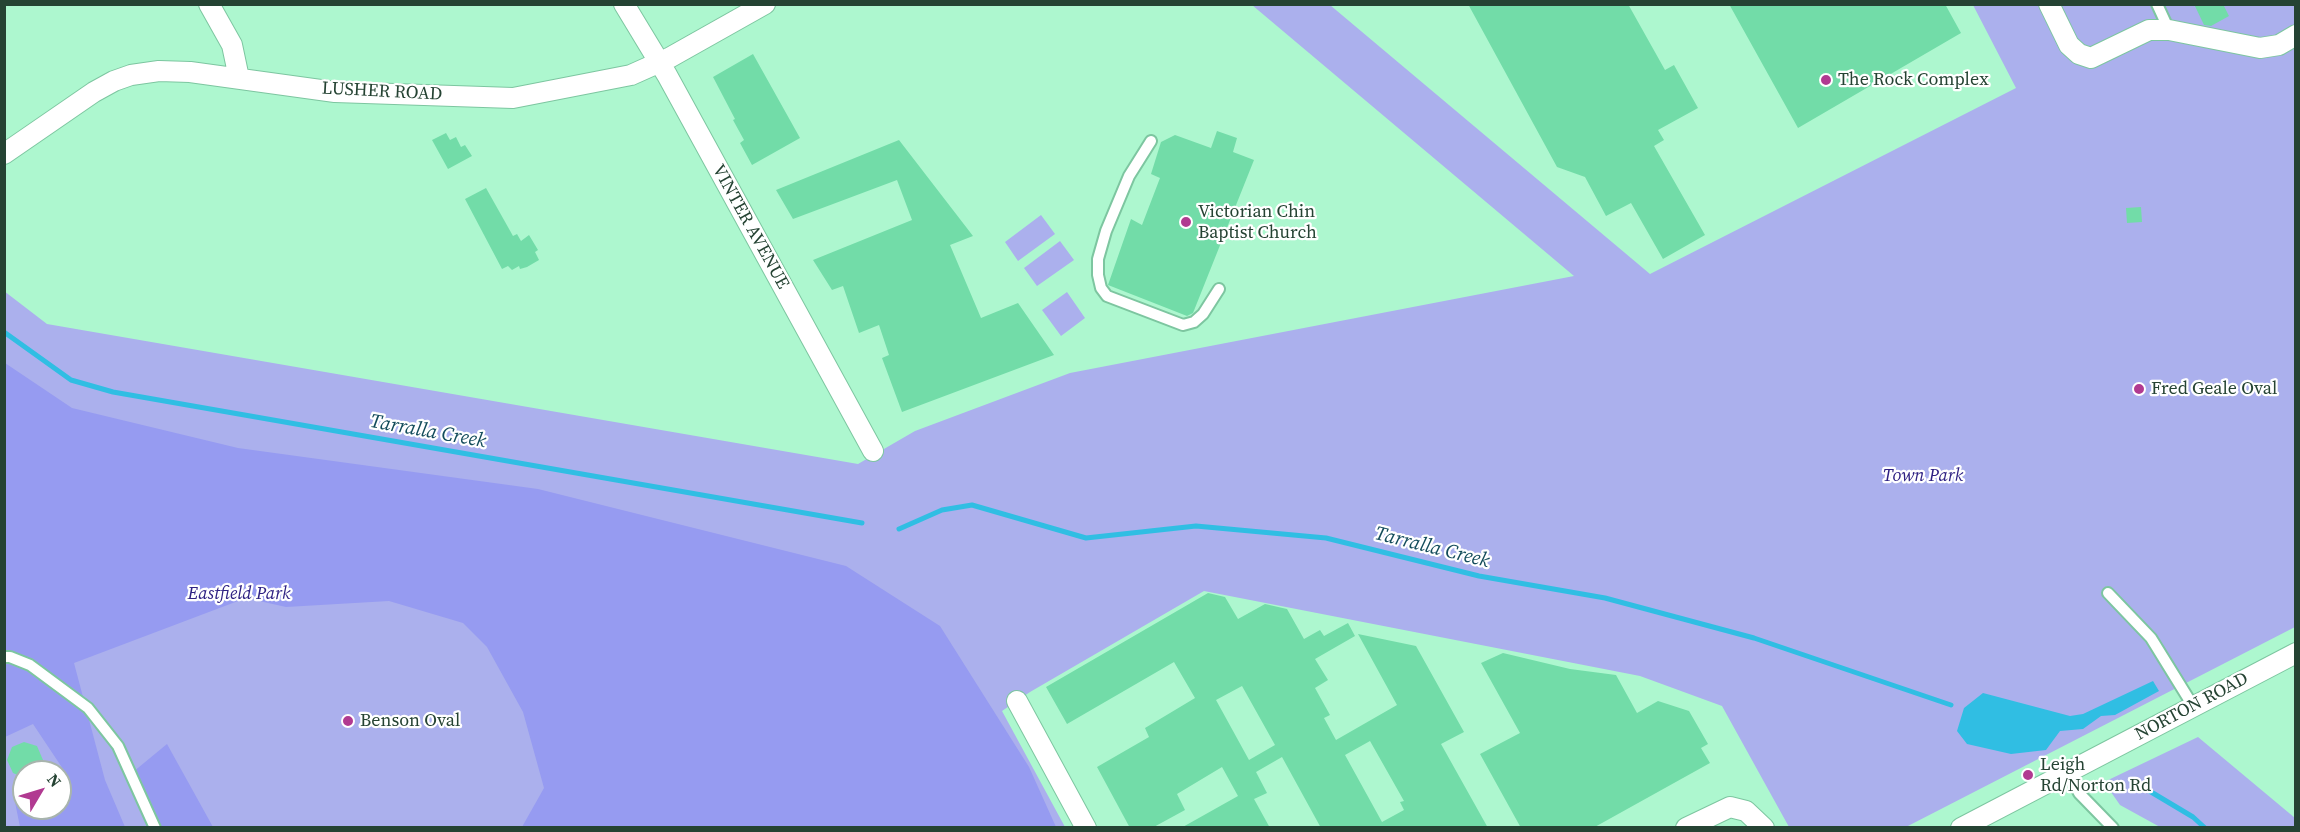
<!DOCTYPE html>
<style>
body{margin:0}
#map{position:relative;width:2300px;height:832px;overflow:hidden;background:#adf7cf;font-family:"Source Serif 4",serif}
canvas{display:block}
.frame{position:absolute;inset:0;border:6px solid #254333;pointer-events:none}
.north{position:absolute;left:12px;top:760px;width:60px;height:60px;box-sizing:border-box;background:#fff;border:2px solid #a8b4ad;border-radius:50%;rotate:52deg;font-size:16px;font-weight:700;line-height:24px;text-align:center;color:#254333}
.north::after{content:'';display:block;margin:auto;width:21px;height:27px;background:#b13a91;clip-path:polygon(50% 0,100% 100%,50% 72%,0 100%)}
</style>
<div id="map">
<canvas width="2300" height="832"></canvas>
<div class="frame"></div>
<div class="north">N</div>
</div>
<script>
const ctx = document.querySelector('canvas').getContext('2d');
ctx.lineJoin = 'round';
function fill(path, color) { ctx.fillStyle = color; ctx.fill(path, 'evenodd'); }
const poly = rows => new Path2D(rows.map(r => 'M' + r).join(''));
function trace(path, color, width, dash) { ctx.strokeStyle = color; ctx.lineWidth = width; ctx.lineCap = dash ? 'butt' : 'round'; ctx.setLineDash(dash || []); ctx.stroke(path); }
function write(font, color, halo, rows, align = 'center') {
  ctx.font = font + ' "Source Serif 4",serif'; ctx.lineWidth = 4.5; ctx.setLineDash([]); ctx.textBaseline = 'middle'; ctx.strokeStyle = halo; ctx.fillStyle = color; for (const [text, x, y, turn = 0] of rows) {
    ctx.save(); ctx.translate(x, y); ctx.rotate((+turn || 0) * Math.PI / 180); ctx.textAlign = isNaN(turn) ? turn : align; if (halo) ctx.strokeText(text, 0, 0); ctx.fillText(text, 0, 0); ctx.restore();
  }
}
fill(poly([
 [1252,5,1330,5,1650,274,2016,88,1973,5,2295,5,2295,627,1906,827,1789,827,1722,706,1640,676,1204,591,1030,692,1002,711,1065,827,5,827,4,291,47,324,858,464,915,431,1070,373,1574,276],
 [24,772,60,772,60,808,24,808],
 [1041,215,1055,234,1018,261,1005,242],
 [1060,241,1074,260,1037,286,1024,268],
 [1067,292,1085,318,1061,336,1042,310],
 [2198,737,2295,818,2295,827,2160,827,2120,805,2104,782]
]), '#abb0ed');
fill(poly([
 [5,363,72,408,238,448,538,489,846,566,940,626,1029,767,1056,827,522,827,544,788,523,712,487,647,463,623,389,601,286,607,246,598,74,663,105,780,125,827,20,827,14,797,24,793,24,808,60,808,60,778,67,775,33,724,5,737],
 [167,744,213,827,156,827,127,777]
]), '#969bf1');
fill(poly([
 [2153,681,2159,691,2115,715,2101,716,2083,729,2060,731,2046,750,2011,754,1967,744,1957,731,1964,708,1983,693,2070,716,2083,714]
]), '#30bee3');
trace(poly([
 [4,332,71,380,113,392,862,523],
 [899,529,942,510,972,505,1086,538,1196,526,1326,538,1479,576,1605,598,1754,638,1951,705],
 [2131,780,2193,817,2205,828]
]), '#30bee3', 5);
fill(poly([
 [1468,4,1628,4,1665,70,1674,65,1698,108,1658,130,1664,140,1654,146,1705,235,1663,259,1631,203,1606,216,1585,177,1557,167],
 [1729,4,1945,4,1961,33,1798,128],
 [2194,4,2223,4,2229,16,2211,26,2204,25],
 [753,54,800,138,752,165,740,143,744,140,733,120,735,119,713,77],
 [1217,131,1237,138,1233,152,1254,160,1193,313,1187,316,1108,285,1131,219,1142,225,1160,178,1151,174,1161,142,1175,135,1211,148],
 [446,133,450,140,456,137,461,147,465,145,472,156,448,169,432,140],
 [899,140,973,236,950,245,981,318,1018,303,1054,355,902,412,882,358,889,355,879,325,859,333,843,286,832,290,813,260,912,220,897,180,793,219,776,190],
 [486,188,513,236,517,234,521,241,529,235,538,250,535,252,539,260,527,267,520,269,519,266,512,270,508,266,502,269,465,199],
 [2141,207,2142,222,2127,223,2126,208],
 [1208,593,1225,597,1238,619,1265,604,1287,609,1304,639,1320,630,1324,636,1348,623,1355,636,1315,659,1328,680,1315,688,1330,715,1324,718,1336,740,1397,705,1358,634,1416,646,1464,732,1441,744,1488,828,1321,828,1282,757,1256,772,1267,793,1254,799,1270,828,1181,828,1238,796,1222,767,1177,794,1185,810,1152,828,1130,828,1097,767,1149,737,1145,728,1195,698,1174,662,1067,724,1046,687],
 [1242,686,1275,745,1249,760,1216,700],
 [1370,741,1404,801,1400,802,1404,810,1382,822,1345,755],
 [1503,653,1570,669,1616,675,1637,713,1658,701,1689,711,1708,744,1701,748,1710,763,1593,828,1521,828,1480,754,1520,733,1481,663],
 [24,742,37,746,43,760,39,772,24,772,24,778,13,773,7,760,12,747]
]), '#72dca8');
const lane = poly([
 [2157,4,2169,30],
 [1151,141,1129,176,1106,231,1098,259,1098,275,1101,288,1107,296,1183,325,1194,322,1203,314,1219,289],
 [2108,593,2151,638,2193,706],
 [4,657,10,657,30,665,88,708,118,746,155,828],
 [2068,772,2079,793,2113,828]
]);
const street = poly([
 [209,4,232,45,239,78],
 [624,4,667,75,873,451],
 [2049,4,2069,45,2079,54,2091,58,2149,30,2169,30,2260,48,2279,45,2296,35],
 [4,154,94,92,114,81,131,75,159,71,190,72,335,92,513,98,631,75,669,58,765,4],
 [1017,701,1086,828],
 [1686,828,1730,807,1746,811,1764,828],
 [1961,828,2296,653]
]);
trace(lane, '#7dc6a0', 14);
trace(street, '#7dc6a0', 22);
trace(lane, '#fff', 10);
trace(street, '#fff', 20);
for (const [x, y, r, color] of [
 [1826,80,6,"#b13a91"],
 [1186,222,6,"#b13a91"],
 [2139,389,6,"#b13a91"],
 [348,721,6,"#b13a91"],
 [2028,775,6,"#b13a91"]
]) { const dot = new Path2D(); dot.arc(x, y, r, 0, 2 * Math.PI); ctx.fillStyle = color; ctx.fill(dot); trace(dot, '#fff', 2); }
write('18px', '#254333', '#fff', [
 ["The Rock Complex",1838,80],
 ["Victorian Chin",1198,212],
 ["Baptist Church",1198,233],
 ["Fred Geale Oval",2151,389],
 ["Benson Oval",360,721],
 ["Leigh",2040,765],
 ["Rd/Norton Rd",2040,786]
], 'left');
write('18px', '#254333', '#fff', [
 ["LUSHER ROAD",382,92,3],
 ["VINTER AVENUE",750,227,61],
 ["NORTON ROAD",2192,707,-28]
]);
write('italic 18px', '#2e2183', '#fff', [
 ["Town Park",1923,476],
 ["Eastfield Park",239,594]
]);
write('italic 20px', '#134c5b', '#fff', [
 ["Tarralla Creek",428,432,10],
 ["Tarralla Creek",1432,548,14]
]);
</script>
